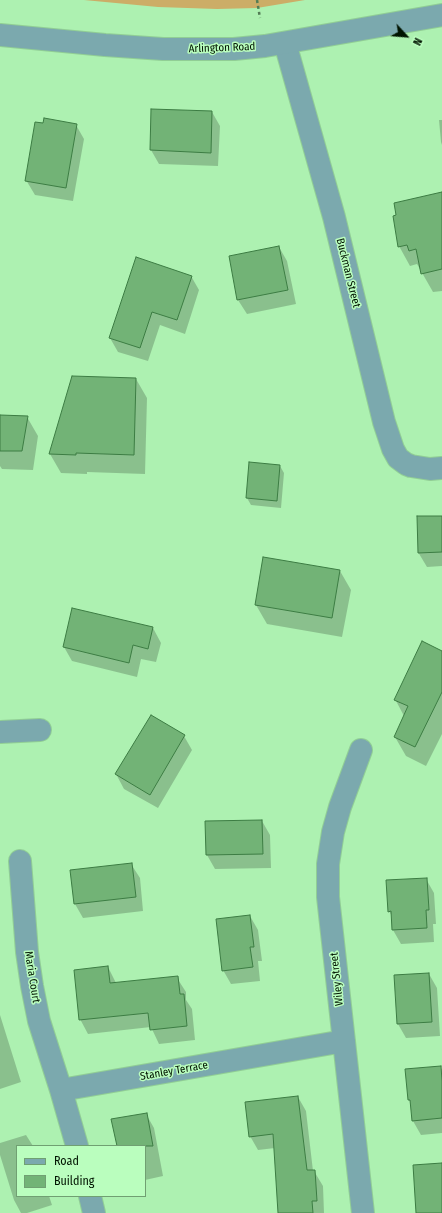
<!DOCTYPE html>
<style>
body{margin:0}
#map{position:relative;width:442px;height:1213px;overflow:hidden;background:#adf1b1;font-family:"Fira Sans Condensed",sans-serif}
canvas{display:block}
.legend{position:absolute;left:16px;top:1145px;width:130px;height:52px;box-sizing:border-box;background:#bafebe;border:1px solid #70a072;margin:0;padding:5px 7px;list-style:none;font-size:12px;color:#001401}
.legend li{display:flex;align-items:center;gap:8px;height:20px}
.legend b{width:20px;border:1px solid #70a072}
.north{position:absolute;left:386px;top:16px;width:40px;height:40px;-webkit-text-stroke:3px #bafebe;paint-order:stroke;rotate:116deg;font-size:11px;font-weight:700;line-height:16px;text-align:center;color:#001401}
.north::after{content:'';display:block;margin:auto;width:14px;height:18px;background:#001401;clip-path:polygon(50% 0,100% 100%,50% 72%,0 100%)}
</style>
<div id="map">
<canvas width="442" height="1213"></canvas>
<ul class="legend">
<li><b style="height:5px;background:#7ba9ae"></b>Road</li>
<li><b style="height:11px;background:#72b376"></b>Building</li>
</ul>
<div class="north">N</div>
</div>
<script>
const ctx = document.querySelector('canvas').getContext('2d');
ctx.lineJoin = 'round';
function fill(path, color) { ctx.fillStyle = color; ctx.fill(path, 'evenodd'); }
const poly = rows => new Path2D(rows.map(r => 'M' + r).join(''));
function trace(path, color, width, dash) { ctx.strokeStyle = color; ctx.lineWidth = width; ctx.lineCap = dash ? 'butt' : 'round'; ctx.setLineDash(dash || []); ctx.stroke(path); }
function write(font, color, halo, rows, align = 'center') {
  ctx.font = font + ' "Fira Sans Condensed",sans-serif'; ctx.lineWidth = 3; ctx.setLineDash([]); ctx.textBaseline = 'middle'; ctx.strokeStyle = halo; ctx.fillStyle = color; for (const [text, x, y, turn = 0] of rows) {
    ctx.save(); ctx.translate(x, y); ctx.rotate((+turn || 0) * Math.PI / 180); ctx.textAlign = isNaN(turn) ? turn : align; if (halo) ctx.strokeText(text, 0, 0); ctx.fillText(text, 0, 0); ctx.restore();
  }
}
fill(poly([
 [84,0,305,0,257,8,217,9,158,7]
]), '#ccad67');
fill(poly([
 [212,112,220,126,218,166,159,164,151,150],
 [439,120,442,120,442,145,441,142],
 [76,125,84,139,73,201,35,195,26,180],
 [442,204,442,291,433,292,417,264,410,266,399,246],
 [279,247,287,261,296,304,247,314,238,300],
 [191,276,199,290,185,334,160,325,148,361,118,352,110,338],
 [73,377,136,379,147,398,145,474,87,472,87,474,61,473,50,454],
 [0,416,27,417,38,436,33,470,2,469,0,466],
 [280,466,284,473,281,508,251,505,247,498],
 [442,517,442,566,427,567,418,552],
 [340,571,351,590,342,637,267,624,256,605],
 [153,628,161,643,156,662,141,659,137,677,72,661,64,647],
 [442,652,442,734,426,766,406,756,395,737,404,716,395,699],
 [184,736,192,750,158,808,124,789,116,774],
 [262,821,270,835,271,868,215,869,207,855],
 [131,864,140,878,143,911,83,918,75,904],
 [426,879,434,893,436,924,433,924,434,942,401,944,393,930,393,918,389,911],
 [250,916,258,930,262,961,258,961,260,981,231,984,223,970],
 [108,967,116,983,177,978,186,992,186,1000,192,1009,195,1040,159,1044,151,1027,88,1034,80,1019],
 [429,974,437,988,440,1036,406,1038,398,1024,395,976],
 [0,1015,21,1082,0,1089],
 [440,1067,442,1070,442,1133,421,1135,413,1121,412,1105,409,1100],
 [298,1097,306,1111,313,1171,314,1171,323,1186,324,1213,279,1213,275,1148,258,1150,250,1136],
 [146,1114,154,1128,163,1176,145,1180,145,1146,118,1146],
 [26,1135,33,1146,17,1146,17,1196,49,1196,52,1205,27,1213,21,1213,14,1200,0,1155,0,1143]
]), '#0003');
const building = poly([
 [151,109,212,111,211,153,150,150,151,109],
 [44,118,77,124,66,188,25,181,35,122,43,123,44,118],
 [442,192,442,269,421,274,416,249,409,251,407,245,398,247,393,216,396,215,394,203,442,192],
 [279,246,288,290,237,300,229,256,279,246],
 [136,257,192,276,177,320,152,312,140,348,109,338,136,257],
 [72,376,136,378,134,455,76,453,76,455,49,454,72,376],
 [0,415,28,416,22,451,0,451,0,415],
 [249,462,280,465,277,501,246,498,249,462],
 [417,516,442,516,442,552,418,553,417,516],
 [263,557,340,570,332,618,255,605,263,557],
 [72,608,153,627,148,649,133,645,129,663,63,647,72,608],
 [422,641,442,651,442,692,415,747,394,737,408,706,394,700,422,641],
 [151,715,185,735,150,795,115,774,151,715],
 [262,820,263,854,206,855,205,821,262,820],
 [132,863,136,897,74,904,70,870,132,863],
 [427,878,429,910,426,910,427,928,392,930,391,911,388,912,386,880,427,878],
 [250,915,254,947,250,947,253,967,222,971,216,919,250,915],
 [108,966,110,983,178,976,180,994,184,994,187,1026,150,1030,148,1013,79,1020,74,970,108,966],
 [429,973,432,1022,397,1024,394,975,429,973],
 [441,1066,442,1081,442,1118,412,1121,410,1100,408,1100,405,1069,441,1066],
 [298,1096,307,1170,315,1170,317,1201,312,1201,313,1213,278,1213,273,1134,249,1137,245,1102,298,1096],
 [147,1113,153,1146,117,1146,111,1119,147,1113],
 [442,1163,442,1213,416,1213,413,1165,442,1163]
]);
fill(building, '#72b376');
trace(building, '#3c7c43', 1);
const minor = poly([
 [285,43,334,217,384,422,393,449,398,458,406,464,411,466,430,469,442,468],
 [0,732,40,730],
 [361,750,340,807,333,832,328,864,328,897,363,1213],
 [20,861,27,952,32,986,39,1021,61,1090],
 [77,1146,61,1090,344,1041],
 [90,1196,94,1213]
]);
const tertiary = poly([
 [0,35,105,45,163,49,234,49,265,46,442,15]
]);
trace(minor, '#91ce95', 24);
trace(tertiary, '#91ce95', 24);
trace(poly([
 [257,0,260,18]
]), '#537d55', 2.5, [3, 3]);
trace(minor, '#7ba9ae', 22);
trace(tertiary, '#7ba9ae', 22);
write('11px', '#001401', '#bafebe', [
 ["Arlington Road",222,48,-2],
 ["Buckman Street",348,273,76],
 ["Maria Court",32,977,81],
 ["Wiley Street",337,979,-96],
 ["Stanley Terrace",174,1071,-10]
]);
</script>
